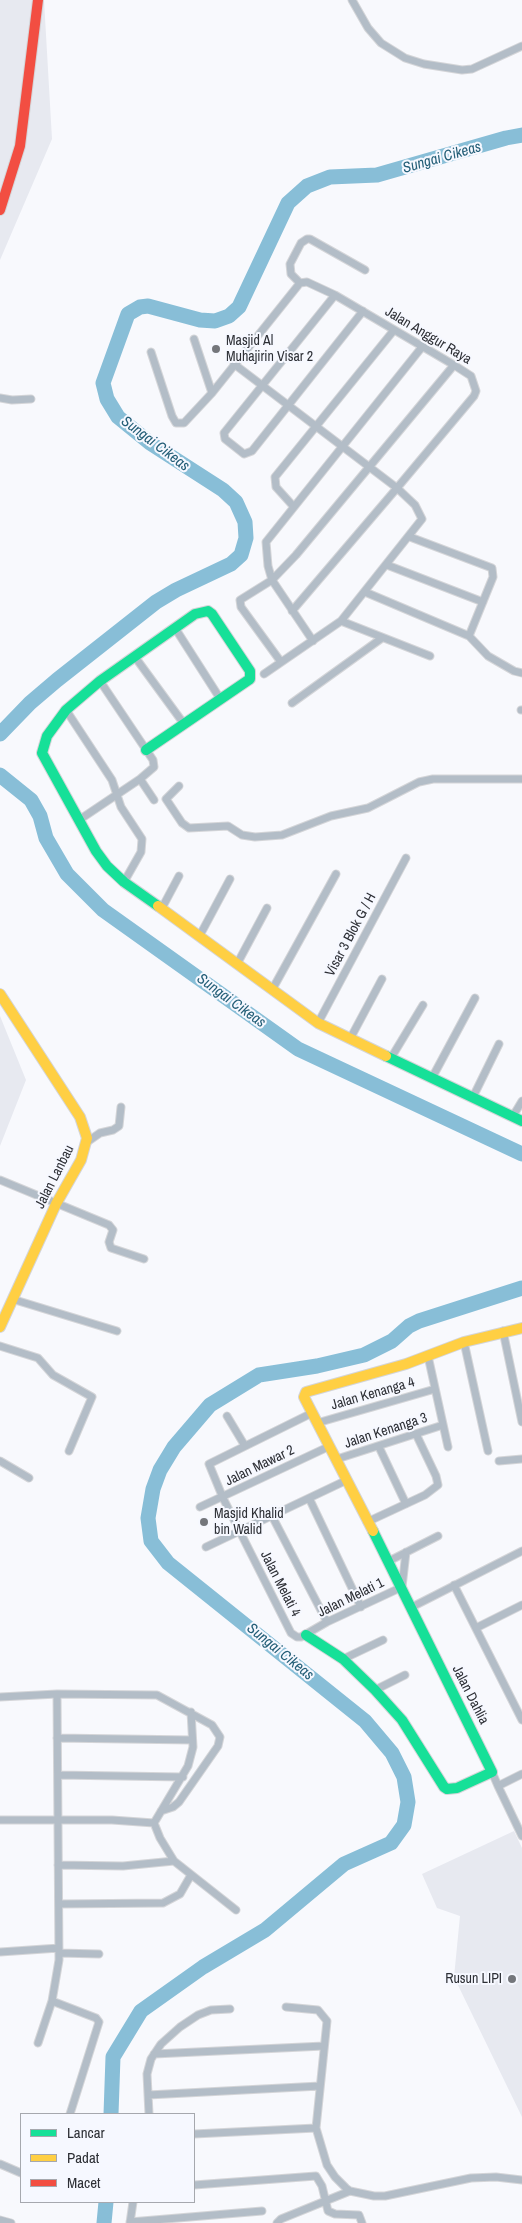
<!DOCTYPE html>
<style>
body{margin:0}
#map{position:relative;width:522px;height:2223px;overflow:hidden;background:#f8f9fd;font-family:"Archivo Narrow",sans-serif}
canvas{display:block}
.legend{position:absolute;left:20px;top:2113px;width:175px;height:90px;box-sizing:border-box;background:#f6f8ff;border:1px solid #a6a8ae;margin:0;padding:6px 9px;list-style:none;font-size:15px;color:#2d2f35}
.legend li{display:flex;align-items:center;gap:10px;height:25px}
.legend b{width:25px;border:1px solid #a6a8ae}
</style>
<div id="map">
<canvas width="522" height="2223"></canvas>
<ul class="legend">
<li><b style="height:6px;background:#16e098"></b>Lancar</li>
<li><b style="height:6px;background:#ffcf43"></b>Padat</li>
<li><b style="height:6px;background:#f24e42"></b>Macet</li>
</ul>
</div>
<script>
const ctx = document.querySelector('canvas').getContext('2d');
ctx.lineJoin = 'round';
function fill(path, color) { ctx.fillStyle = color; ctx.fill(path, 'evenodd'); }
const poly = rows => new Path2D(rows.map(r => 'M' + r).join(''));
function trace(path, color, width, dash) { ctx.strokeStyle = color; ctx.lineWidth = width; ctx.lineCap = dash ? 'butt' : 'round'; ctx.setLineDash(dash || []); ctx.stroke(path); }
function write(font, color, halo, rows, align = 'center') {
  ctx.font = font + ' "Archivo Narrow",sans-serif'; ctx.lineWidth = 4; ctx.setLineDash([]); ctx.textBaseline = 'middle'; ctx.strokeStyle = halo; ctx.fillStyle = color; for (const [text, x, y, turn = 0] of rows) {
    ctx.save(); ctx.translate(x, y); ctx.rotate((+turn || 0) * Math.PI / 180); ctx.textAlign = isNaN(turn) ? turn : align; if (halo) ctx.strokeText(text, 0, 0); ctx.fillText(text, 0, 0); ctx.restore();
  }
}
fill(poly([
 [0,0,44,0,52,139,0,260],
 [0,1016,26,1080,0,1146],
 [514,1831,522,1848,522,2117,454,1977,460,1916,437,1908,422,1874]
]), '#e7e9f0');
trace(poly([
 [0,734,30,703,57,680,156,602,176,590,231,564,241,555,246,538,245,522,236,502,223,490,150,443,118,417,107,399,103,383,128,314,140,307,148,306,200,320,215,321,229,316,239,307,288,203,307,186,330,177,377,175,506,138,522,135],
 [0,775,31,800,40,816,46,838,67,874,103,910,298,1049,522,1154],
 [111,2114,113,2057,141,2011,203,1967,265,1930,344,1864,391,1843,404,1825,408,1802,404,1777,392,1753,365,1721,168,1563,151,1541,148,1518,153,1489,160,1470,174,1447,210,1405,259,1375,317,1366,364,1355,392,1341,409,1326,419,1321,522,1288],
 [104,2223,106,2202]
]), '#88bed7', 15);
const street = poly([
 [352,0,368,28,381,43,405,58,424,64,462,70,472,69,522,46],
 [300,283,291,274,290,264,301,243,307,239,310,239,365,270],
 [335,295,224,433,225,439,244,454,252,451,363,311],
 [194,339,212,393],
 [151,352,172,416,176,423,184,423,212,393,300,283],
 [234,364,397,488,415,505,422,519,341,621,264,674],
 [0,398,12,400,31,399],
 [294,507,276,487,275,477,394,330],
 [410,537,492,568,493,577,469,636],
 [387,565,483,602],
 [365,592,469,636,488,656,514,671,522,673],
 [292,611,397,488,474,396,476,391,471,376,454,365,335,295,307,282,300,283],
 [341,621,430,656],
 [175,628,221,700],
 [313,641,272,580,268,566,266,542,422,347],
 [135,657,184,724],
 [281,662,241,607,240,600,272,580,296,555,454,365],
 [292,703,382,638],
 [66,710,112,780,121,807,142,839,141,852,124,882],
 [521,710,522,710],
 [140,779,154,800],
 [179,786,166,799,182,823,189,828,228,826,242,835,255,837,282,835,331,816,368,808,419,782,433,779,522,779],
 [79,820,140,779,154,767,153,760,100,681],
 [162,908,179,876],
 [199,937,230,879],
 [237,964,267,908],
 [272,990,336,874],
 [318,1023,406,858],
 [350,1039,382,979],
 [391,1058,423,1005],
 [432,1078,475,998],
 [473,1097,499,1044],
 [513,1116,522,1101],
 [87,1142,100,1133,113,1130,119,1126,121,1107],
 [0,1180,109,1225,113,1230,109,1242,111,1248,144,1259],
 [12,1299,117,1331],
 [503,1331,522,1422],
 [464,1342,488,1451],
 [0,1346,38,1358,53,1375,92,1397,69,1451],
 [428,1356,448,1447],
 [312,1413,209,1464,223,1498,291,1633,297,1637,301,1637,327,1622,402,1587,406,1552],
 [227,1416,245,1446],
 [317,1423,435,1389],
 [379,1447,406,1504],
 [337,1459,443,1425],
 [0,1461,29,1478],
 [499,1461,522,1459],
 [309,1498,361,1607],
 [200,1507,330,1446],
 [272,1516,327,1622],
 [367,1522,425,1495,438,1485,436,1476,416,1434],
 [206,1547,347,1480],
 [389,1561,438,1536],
 [454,1585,522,1720],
 [412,1607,522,1551],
 [476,1628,522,1605],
 [343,1659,383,1640],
 [375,1690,405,1675],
 [0,1697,57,1694,157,1695,212,1725,220,1737,218,1746,179,1802,173,1807,161,1811],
 [57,1738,192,1740],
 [492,1772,498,1786],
 [522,1774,498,1786,522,1836],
 [58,1775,183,1777],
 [0,1820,112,1820,154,1823],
 [154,1823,160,1838,174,1861,236,1910],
 [154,1823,188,1766,193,1747,191,1712],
 [58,1865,123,1866,174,1861],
 [59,1904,163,1903,180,1894,191,1875],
 [0,1952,59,1948],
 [59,1953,99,1954],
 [52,2001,96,2018,99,2022,70,2114],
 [286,2007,318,2010,327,2021,316,2128,327,2165,335,2177,346,2188,350,2191,374,2196,385,2196,471,2178,496,2177,522,2180],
 [38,2043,52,2001,59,1960,57,1694],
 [154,2054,324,2046],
 [148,2095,320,2086],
 [149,2114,147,2074,151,2059,161,2044,180,2027,198,2015,211,2010,230,2009],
 [194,2134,316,2128],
 [0,2164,21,2173],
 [194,2185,316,2176,322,2186,328,2211,335,2214,359,2215,362,2223],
 [0,2220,11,2223],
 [130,2222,262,2211],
 [130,2223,133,2202],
 [277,2223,281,2219,350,2191]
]);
const fast = poly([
 [146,750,250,679,250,671,212,614,208,611,195,614,100,681,66,710,47,736,42,753,96,851,107,866,124,882,158,906],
 [386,1056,522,1121],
 [306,1635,343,1659,375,1690,402,1720,444,1787,447,1789,457,1788,492,1772,373,1531]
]);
const slow = poly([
 [158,906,318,1023,386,1056],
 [0,994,80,1117,87,1138,81,1160,56,1204,0,1327],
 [373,1531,304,1397,306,1392,406,1364,464,1342,522,1328]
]);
const jam = poly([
 [0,210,20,146,38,0]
]);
trace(street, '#d4d5d8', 9);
trace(fast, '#d4d5d8', 12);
trace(slow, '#d4d5d8', 12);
trace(jam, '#d4d5d8', 12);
trace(street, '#b3bdc7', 7);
trace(fast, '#16e098', 10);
trace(slow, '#ffcf43', 10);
trace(jam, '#f24e42', 10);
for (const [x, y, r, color] of [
 [216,349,5,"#74767b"],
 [204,1522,5,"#74767b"],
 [512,1979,5,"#74767b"]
]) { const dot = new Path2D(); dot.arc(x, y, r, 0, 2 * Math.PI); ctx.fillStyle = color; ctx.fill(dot); trace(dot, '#f6f8ff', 2); }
write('14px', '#2d2f35', '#f6f8ff', [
 ["Jalan Anggur Raya",428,336,31],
 ["Visar 3 Blok G / H",351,935,-62],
 ["Jalan Lanbau",55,1177,-63],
 ["Jalan Kenanga 4",373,1394,-16],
 ["Jalan Kenanga 3",386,1431,-18],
 ["Jalan Mawar 2",260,1466,-26],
 ["Jalan Melati 4",280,1584,63],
 ["Jalan Melati 1",351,1598,-26],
 ["Jalan Dahlia",470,1695,63]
]);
write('14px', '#2d2f35', '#f6f8ff', [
 ["Masjid Al",226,341],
 ["Muhajirin Visar 2",226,357],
 ["Masjid Khalid",214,1514],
 ["bin Walid",214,1530],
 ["Rusun LIPI",502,1979,"right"]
], 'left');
write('italic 15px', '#235e77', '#f6f8ff', [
 ["Sungai Cikeas",442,158,-16],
 ["Sungai Cikeas",155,444,37],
 ["Sungai Cikeas",231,1001,36],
 ["Sungai Cikeas",280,1652,39]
]);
</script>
